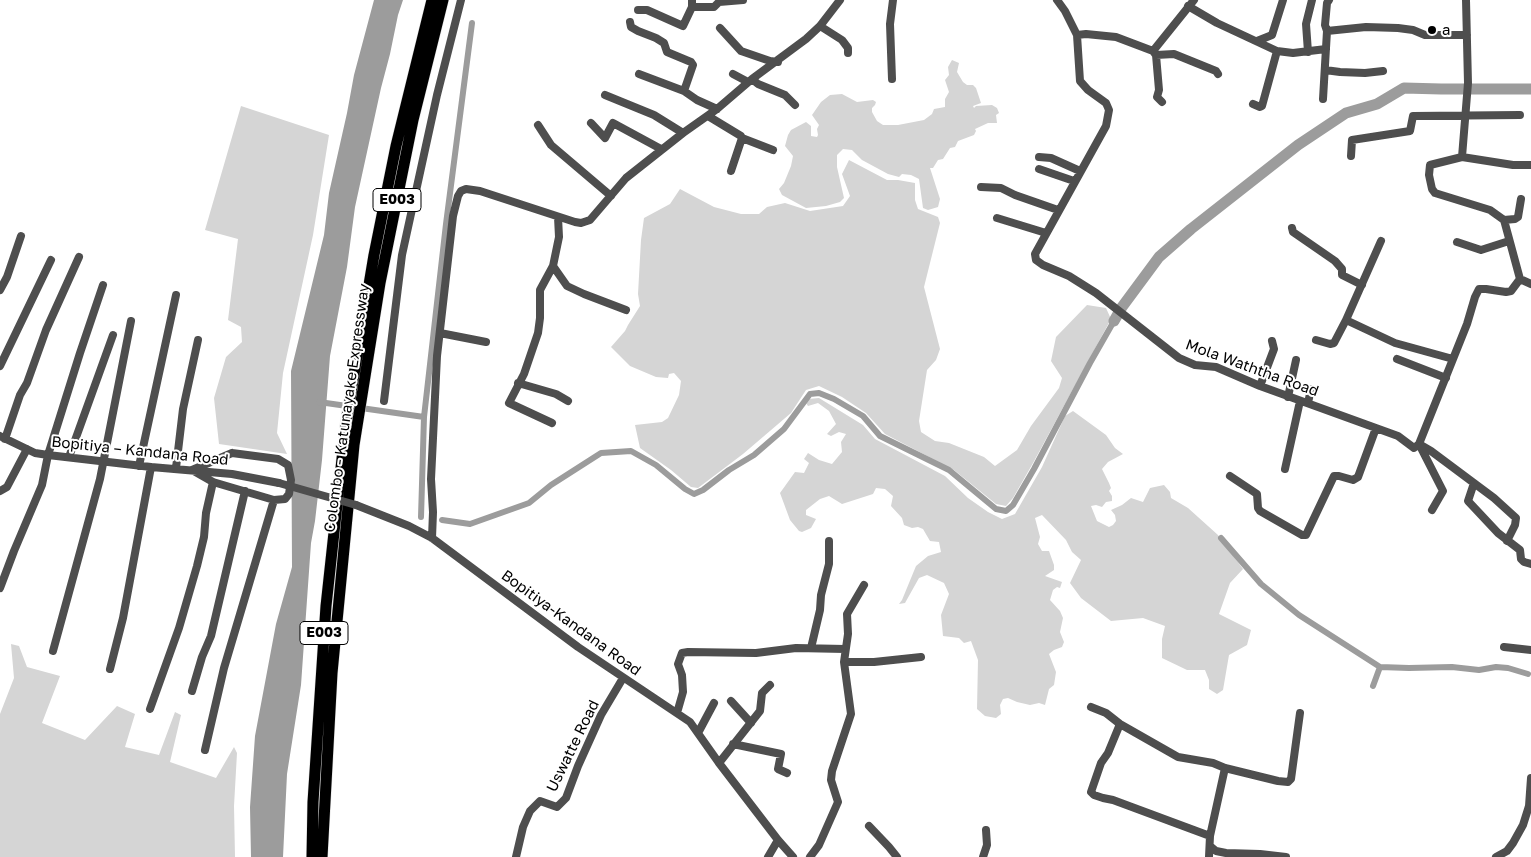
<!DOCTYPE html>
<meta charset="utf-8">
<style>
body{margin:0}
canvas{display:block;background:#fff}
</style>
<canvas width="1531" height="857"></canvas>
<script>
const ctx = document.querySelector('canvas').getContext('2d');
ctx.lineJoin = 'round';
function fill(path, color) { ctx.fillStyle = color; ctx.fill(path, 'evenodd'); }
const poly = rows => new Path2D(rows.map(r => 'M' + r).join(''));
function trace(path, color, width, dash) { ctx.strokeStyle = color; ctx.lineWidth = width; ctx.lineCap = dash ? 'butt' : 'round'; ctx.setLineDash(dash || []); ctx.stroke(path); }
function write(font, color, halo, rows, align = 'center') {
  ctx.font = font + ' "Golos Text",sans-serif'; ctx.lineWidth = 4; ctx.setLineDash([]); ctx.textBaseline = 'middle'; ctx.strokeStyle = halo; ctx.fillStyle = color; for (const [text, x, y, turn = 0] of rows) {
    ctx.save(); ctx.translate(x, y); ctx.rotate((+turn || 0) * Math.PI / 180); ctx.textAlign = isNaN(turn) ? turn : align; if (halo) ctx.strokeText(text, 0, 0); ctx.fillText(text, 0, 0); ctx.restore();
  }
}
fill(poly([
 [952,60,959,63,957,72,963,82,967,85,973,85,976,88,981,103,973,106,974,108,976,106,992,105,997,108,999,113,996,115,997,123,988,123,975,129,976,131,974,135,958,141,955,147,950,148,943,159,938,160,933,168,930,168,940,199,938,207,928,210,923,208,919,179,911,175,902,174,899,177,888,174,862,160,852,150,843,149,837,155,837,167,844,198,840,202,826,206,806,208,782,195,779,189,784,183,791,166,793,156,785,146,788,135,791,130,806,122,811,126,811,136,817,137,818,135,817,129,819,125,812,115,821,102,830,95,842,94,857,102,873,100,876,102,875,105,872,108,872,112,877,121,883,125,898,125,924,120,932,114,934,109,945,107,945,99,949,92,945,80,949,75,948,67],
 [241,106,329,135,313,235,283,373,277,433,287,454,219,444,214,398,226,357,242,342,241,327,228,320,238,239,205,230],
 [849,160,887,180,898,180,915,183,915,200,918,209,938,217,940,223,924,287,940,349,936,360,927,370,919,421,921,432,935,441,949,443,984,457,995,466,1017,450,1031,426,1059,388,1062,378,1051,361,1056,337,1087,305,1106,308,1111,319,1033,463,1013,498,1006,506,996,504,954,470,885,434,866,413,842,397,819,386,806,390,791,413,743,454,698,488,691,487,671,470,640,448,635,425,662,422,668,418,679,395,681,381,674,373,669,374,668,378,656,377,630,366,611,347,625,331,628,325,640,306,638,294,641,240,644,218,670,204,680,189,714,207,741,214,759,214,767,207,785,203,810,211,843,206,850,196,842,174],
 [819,398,863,425,875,439,945,476,968,498,988,512,1002,519,1015,514,1042,467,1065,416,1073,411,1106,435,1115,448,1123,454,1108,462,1102,469,1109,483,1111,488,1109,491,1112,496,1112,501,1106,502,1102,507,1096,505,1091,506,1097,521,1109,527,1113,525,1116,521,1115,515,1111,510,1122,505,1131,498,1143,502,1150,488,1164,485,1170,492,1171,498,1188,508,1218,535,1243,569,1230,583,1219,614,1251,630,1247,645,1229,655,1223,690,1217,694,1209,689,1209,680,1205,670,1187,670,1162,658,1162,639,1165,626,1143,618,1111,621,1081,598,1070,583,1081,560,1072,552,1066,540,1042,515,1035,518,1040,537,1038,544,1042,551,1049,551,1054,565,1054,570,1045,576,1062,582,1060,588,1057,587,1053,590,1050,600,1060,611,1063,618,1060,632,1064,642,1062,647,1054,650,1049,654,1056,672,1054,685,1049,689,1045,705,1039,703,1030,705,1017,702,1008,698,1003,699,1000,705,1001,714,996,718,985,716,977,709,978,660,971,641,964,643,959,638,943,636,941,615,949,594,944,583,927,575,919,578,905,603,899,604,902,600,916,566,928,556,941,552,939,542,930,541,923,529,918,527,912,528,904,525,902,518,891,506,893,496,885,489,876,488,873,494,842,504,829,496,820,499,806,510,806,515,816,519,811,528,802,532,799,531,790,520,780,493,795,472,804,473,809,463,804,459,808,453,819,460,832,464,842,452,841,442,846,434,839,432,831,436,827,434,836,424,829,411,818,403,808,406,806,403,808,399],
 [11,644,19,646,27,667,60,676,42,723,85,740,117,706,135,714,125,747,159,755,175,712,181,715,170,762,216,778,234,747,237,753,234,806,235,857,0,857,0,714,14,678]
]), '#d5d5d5');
fill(poly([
 [374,0,403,0,398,15,390,54,381,88,355,207,347,267,330,356,322,460,315,521,311,543,301,685,287,774,283,857,251,857,250,807,255,736,276,624,292,567,291,371,324,235,329,193,347,113,354,75]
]), '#9c9c9c');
trace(poly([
 [319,402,424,417],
 [421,517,424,417,446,224,472,23],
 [442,520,470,524,529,503,551,485,601,453,631,451,656,465,685,489,694,494,703,490,729,470,754,455,784,429,810,394,819,393,834,399,863,416,880,436,949,470,996,509,1006,511,1013,505,1034,469,1090,363,1114,321],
 [1221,538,1261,584,1299,615,1380,667],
 [1373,686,1380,667,1409,668,1452,667,1479,670,1496,667,1508,668,1528,674]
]), '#9c9c9c', 6);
trace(poly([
 [1114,321,1122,307,1159,257,1191,229,1298,145,1346,113,1377,104,1404,88,1441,89,1531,89]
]), '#9c9c9c', 11);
const highway = poly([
 [312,857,313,802,326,606,346,422,374,255,396,146,432,0],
 [322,857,332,673,354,445,380,283,413,120,443,0]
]);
trace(highway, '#dbdbdb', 12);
trace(poly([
 [692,0,692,7,714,7,719,2,743,0],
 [1057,0,1065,11,1077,35,1080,81,1088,90,1106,103,1109,110,1106,126,1035,254,1036,260,1043,265,1069,276,1096,293,1179,358,1195,365,1216,367,1260,386,1398,436,1414,448,1419,444,1467,324,1475,297,1479,289,1486,289,1506,292,1511,291,1520,279],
 [1466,0,1468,83,1462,157,1430,165,1429,175,1432,189,1435,193,1490,210,1504,220,1520,279,1531,284],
 [1188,6,1217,23,1277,51,1293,53,1326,49],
 [638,10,647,10,683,26,692,7],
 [630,22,631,27,638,31,656,38,664,43,667,52,691,62,693,65,684,91,697,100,717,109],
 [820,26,842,40,848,48,848,53],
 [720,28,741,51,770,61,778,62],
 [1327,31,1366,27,1398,28,1413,30,1425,35,1467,35],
 [1077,35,1086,34,1116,37,1153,51,1156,55,1159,90,1157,97,1162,102],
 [1257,41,1272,35,1283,0],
 [1153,51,1194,0],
 [1308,52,1306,24,1312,0],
 [1156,55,1174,54,1216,71,1218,74],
 [1325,70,1340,72,1365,73,1383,71],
 [639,74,684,91],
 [733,74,748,82],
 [752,79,758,84,785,95,795,105],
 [892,79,890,24,893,0],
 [605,95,654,115,683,133],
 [1323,99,1327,31,1325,25,1327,3,1329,0],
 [1253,104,1260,107,1262,106,1277,51],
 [708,116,741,136,742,138,731,171],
 [591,123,605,138,613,123,661,149],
 [538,125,551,145,611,196],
 [742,138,773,150],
 [1351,156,1352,140,1410,131,1413,116,1520,115],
 [1039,157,1051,158,1080,171],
 [1462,157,1513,165,1531,165],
 [1039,169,1074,181],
 [981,187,1001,188,1015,195,1058,210],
 [997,218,1046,233],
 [1504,220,1515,219,1518,217,1521,199],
 [1292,228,1293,232,1335,261,1342,269,1342,275,1362,285],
 [1381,241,1346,320,1395,343,1453,359],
 [1457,242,1481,250,1509,241],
 [553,266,567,286,584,294,626,310],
 [0,290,7,277,21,236],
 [440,333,486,342],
 [1316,340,1330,344,1334,343,1346,320],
 [1397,359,1446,378],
 [0,366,51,260],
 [518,383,556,394,568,401],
 [1260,386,1274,349,1272,341],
 [1288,397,1296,360],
 [384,401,402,255,437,95,461,0],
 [1308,403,1311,389],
 [552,423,509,403,524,374,538,333,540,318,540,290,553,266,559,237,558,217],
 [0,436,35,453,48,455,151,467,232,474,279,483],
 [5,439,20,395,27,383,46,330,79,257],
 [1419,444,1431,451,1494,498,1516,518,1515,525,1507,541],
 [1419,444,1443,491,1432,510],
 [232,453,278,459,288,465,291,480,289,494,285,499,274,500,213,482,192,470,232,453],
 [69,457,113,335],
 [139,466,176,295],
 [176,468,183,409,198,340],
 [1285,469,1300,401],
 [1230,476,1257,494,1258,508,1260,511,1302,535,1306,535,1334,476,1339,476,1353,480,1358,477,1376,428],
 [1474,483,1468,501,1498,533,1520,550,1521,559,1524,562,1531,564],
 [0,491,7,487,27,449],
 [356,505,409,526,432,538,578,647,690,722,719,763,778,840,793,857],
 [432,538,433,512,431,479,437,356,453,216,458,196,461,191,466,189,480,191,575,222,581,223,590,220,626,178,683,133,717,109,752,79,806,39,820,26,840,0],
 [0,588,14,551,42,485,48,455,80,353,103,285],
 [1504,647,1531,650],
 [811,648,820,610,821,595,829,564,829,541],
 [53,651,100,479,131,321],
 [844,662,874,662,921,657],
 [110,669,123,618,151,467],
 [192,691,202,657,211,636,245,491],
 [731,701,751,723],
 [1091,707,1106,713,1120,724,1178,757,1213,763,1225,768,1278,781,1288,782,1291,779,1300,713],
 [150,709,179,628,197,566,204,537,206,513,213,482],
 [677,713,683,692,682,675,678,664,682,653,688,652,756,653,796,648,845,649],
 [1120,724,1108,753,1101,763,1091,792,1094,795,1103,798,1113,800,1210,836],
 [698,733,714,703],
 [733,744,781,754,778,769,787,773],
 [205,750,224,668,274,500],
 [719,763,760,711,762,693,770,685],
 [869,826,889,847,897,857],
 [1210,846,1216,851,1226,853,1260,854,1286,857],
 [516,857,523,827,530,811,540,801,557,807,566,798,578,766,601,715,623,678],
 [768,857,778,840],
 [810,857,819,845,838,802,831,780,832,771,851,714,844,662,848,634,847,614,864,585],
 [983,857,987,845,986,830],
 [1209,857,1210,836,1225,768],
 [1496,857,1507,851,1513,843,1523,825,1529,806,1531,778]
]), '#4e4e4e', 8);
trace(highway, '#000', 11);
trace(poly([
 [279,483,356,505]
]), '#4e4e4e', 8);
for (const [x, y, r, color] of [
 [1432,30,5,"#000"]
]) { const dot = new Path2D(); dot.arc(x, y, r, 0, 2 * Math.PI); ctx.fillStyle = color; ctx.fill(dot); trace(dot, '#fff', 2); }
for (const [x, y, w] of [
 [397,200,48],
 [324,633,48]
]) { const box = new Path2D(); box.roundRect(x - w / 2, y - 11.5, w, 23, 4); ctx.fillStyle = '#fff'; ctx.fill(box); trace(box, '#000', 1); }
write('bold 14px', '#000', null, [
 ["E003",397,200],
 ["E003",324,633]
]);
write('15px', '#000', '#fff', [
 ["a",1442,30]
], 'left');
write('15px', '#000', '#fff', [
 ["Mola Waththa Road",1252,368,20],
 ["Colombo - Katunayake Expressway",347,408,-82],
 ["Bopitiya – Kandana Road",140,451,6],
 ["Bopitiya-Kandana Road",571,623,36],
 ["Uswatte Road",573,746,-64]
]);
</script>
